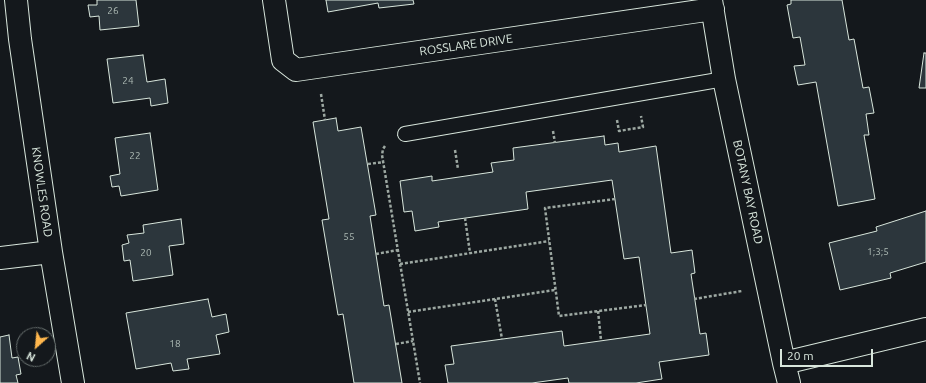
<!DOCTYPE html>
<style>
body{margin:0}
#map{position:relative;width:926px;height:383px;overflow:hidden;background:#14181c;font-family:Ubuntu,sans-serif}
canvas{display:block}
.north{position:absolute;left:16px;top:327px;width:40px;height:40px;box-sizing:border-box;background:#14181c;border:1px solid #626a69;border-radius:50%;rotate:207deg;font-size:11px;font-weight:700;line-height:16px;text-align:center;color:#d8e6dc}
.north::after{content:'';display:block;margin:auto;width:14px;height:18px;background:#ffb74d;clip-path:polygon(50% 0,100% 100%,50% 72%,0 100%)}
.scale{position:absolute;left:780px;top:349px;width:93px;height:18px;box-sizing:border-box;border:2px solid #d8e6dc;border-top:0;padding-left:5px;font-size:12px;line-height:14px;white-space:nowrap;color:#d8e6dc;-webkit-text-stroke:3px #14181c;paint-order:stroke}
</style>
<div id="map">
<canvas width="926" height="383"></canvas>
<div class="north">N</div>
<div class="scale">20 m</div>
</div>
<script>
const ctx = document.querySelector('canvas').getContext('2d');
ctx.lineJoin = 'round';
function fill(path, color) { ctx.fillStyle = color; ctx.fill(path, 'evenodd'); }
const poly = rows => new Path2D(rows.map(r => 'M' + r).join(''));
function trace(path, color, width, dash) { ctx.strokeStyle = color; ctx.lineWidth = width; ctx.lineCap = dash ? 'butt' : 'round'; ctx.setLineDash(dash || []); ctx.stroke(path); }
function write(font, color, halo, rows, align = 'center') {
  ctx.font = font + ' Ubuntu,sans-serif'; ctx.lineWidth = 3; ctx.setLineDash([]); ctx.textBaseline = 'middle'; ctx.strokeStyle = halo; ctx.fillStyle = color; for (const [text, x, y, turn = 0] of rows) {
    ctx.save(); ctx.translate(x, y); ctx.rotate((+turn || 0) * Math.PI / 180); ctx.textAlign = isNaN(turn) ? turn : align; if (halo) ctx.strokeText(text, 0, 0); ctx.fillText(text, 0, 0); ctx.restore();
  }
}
const building = poly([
 [97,0,136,0,139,26,100,30,99,16,90,17,88,5,97,5,97,0],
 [326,0,413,0,414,4,379,8,378,3,328,12,326,0],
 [791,0,842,0,849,40,854,39,863,88,869,87,874,113,866,114,869,135,864,135,875,199,838,206,816,82,798,85,794,66,805,65,800,37,793,38,787,5,791,4,791,0],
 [924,53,926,53,926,88,919,88,924,53],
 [143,55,147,82,165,79,168,103,151,106,150,98,113,103,107,59,143,55],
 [336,118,338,131,361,127,376,215,370,216,384,306,389,305,402,383,354,383,343,314,338,315,322,220,329,219,313,122,336,118],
 [150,133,158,190,121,196,119,186,112,187,110,176,120,174,115,138,150,133],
 [604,136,605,145,618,143,619,152,656,146,671,253,692,250,695,273,691,274,700,334,706,333,709,355,659,362,662,379,636,383,569,383,568,378,532,383,448,383,445,365,454,364,451,346,562,331,564,346,650,334,639,257,624,259,612,180,526,192,528,209,438,222,439,227,415,231,412,211,404,212,400,181,432,176,432,181,493,172,491,163,514,160,513,148,604,136],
 [926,211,926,262,890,273,891,278,840,290,829,243,877,231,876,227,926,211],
 [181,219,184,244,169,246,173,275,133,281,130,260,124,261,122,245,129,243,127,235,144,233,143,225,181,219],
 [208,299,212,317,226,314,229,332,216,335,220,354,187,359,189,369,173,371,171,363,136,369,126,313,208,299],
 [9,335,12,358,18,357,21,374,16,375,18,383,0,383,0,337,9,335]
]);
fill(building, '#2c363c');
trace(building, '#d8e6dc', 1);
const service = poly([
 [405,134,724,79]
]);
const minor = poly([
 [16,0,20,39,51,252,73,383],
 [274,0,283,60,296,70,713,9],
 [711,0,724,79,784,363,789,383],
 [0,258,51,252],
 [784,363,926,329]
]);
trace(service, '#d8e6dc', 16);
trace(minor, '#d8e6dc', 24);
trace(poly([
 [321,94,325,120],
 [617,120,619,131,643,127,641,116],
 [553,131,555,143],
 [385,146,383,149,382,155,420,383],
 [455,150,458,169],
 [368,164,384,162],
 [615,199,545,208,559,316,646,305],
 [465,218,470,253],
 [376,254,398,250],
 [400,264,549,241],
 [495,299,502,339],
 [694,299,742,291],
 [598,311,601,340],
 [408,312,555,290],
 [396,344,413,341]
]), '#9da8a2', 2.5, [3, 2]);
trace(service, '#14181c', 14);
trace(minor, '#14181c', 22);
write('10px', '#adbab4', null, [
 ["26",113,11],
 ["24",128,81],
 ["22",135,156],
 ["55",349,237],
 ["1;3;5",878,252],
 ["20",146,253],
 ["18",175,344]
]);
write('12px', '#d8e6dc', '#14181c', [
 ["ROSSLARE DRIVE",466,45,-8],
 ["KNOWLES ROAD",42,192,82],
 ["BOTANY BAY ROAD",748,192,78]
]);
</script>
